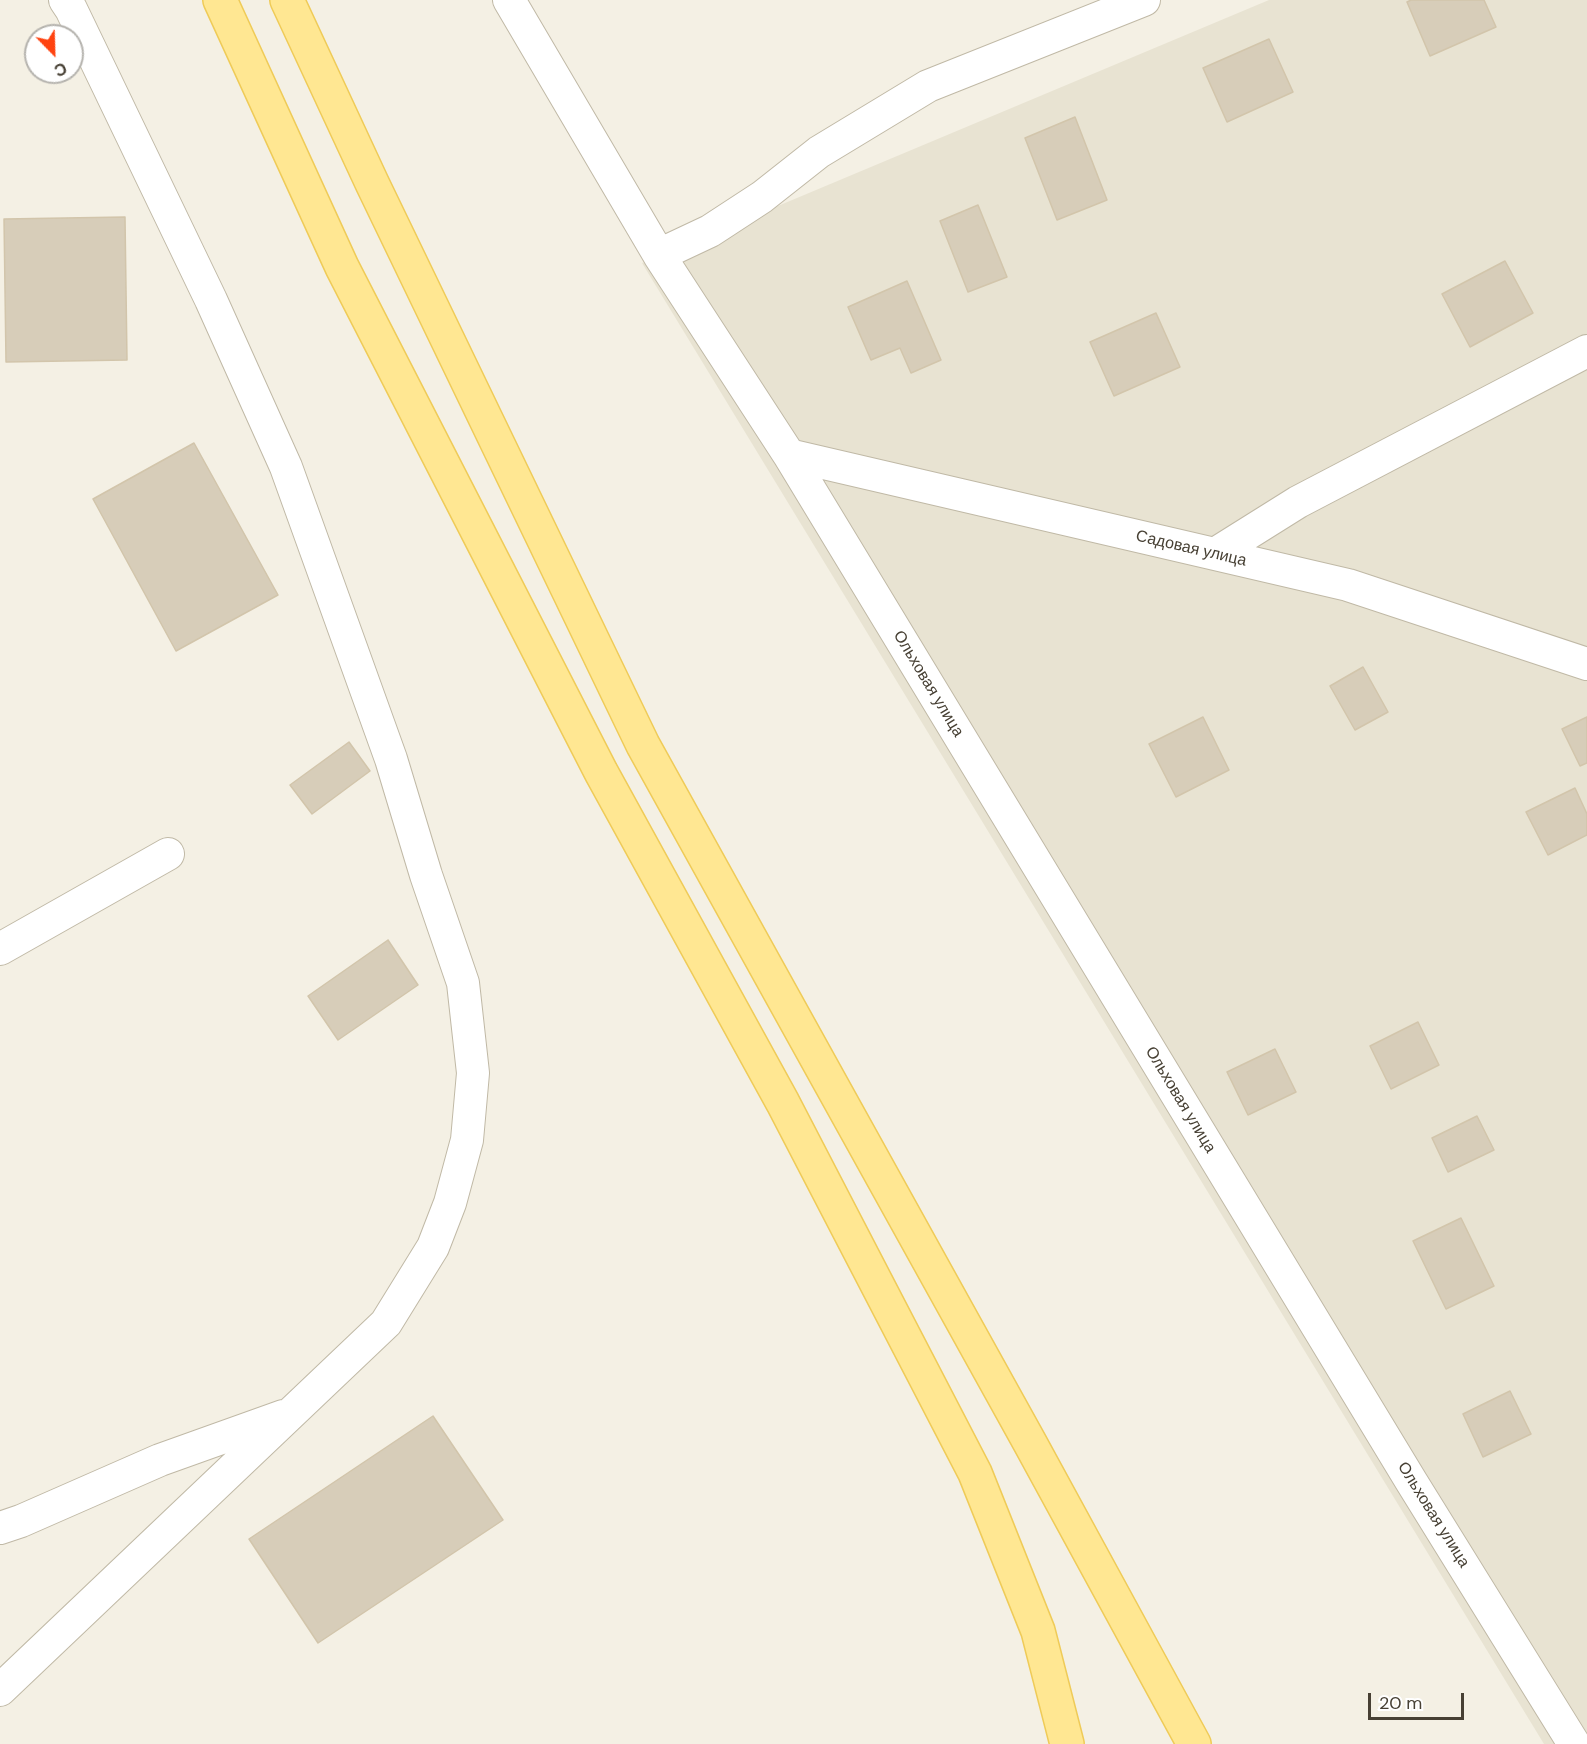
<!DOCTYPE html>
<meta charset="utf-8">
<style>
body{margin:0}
#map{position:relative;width:1587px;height:1744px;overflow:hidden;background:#f4f0e4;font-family:"DM Sans",sans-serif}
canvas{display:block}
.north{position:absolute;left:24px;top:24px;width:60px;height:60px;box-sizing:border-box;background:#fff;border:2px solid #b5b3ae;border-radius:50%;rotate:157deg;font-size:16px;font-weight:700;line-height:24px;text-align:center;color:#474034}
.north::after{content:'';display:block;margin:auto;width:21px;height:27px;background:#ff4310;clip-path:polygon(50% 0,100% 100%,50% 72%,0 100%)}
.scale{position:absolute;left:1368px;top:1693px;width:96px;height:27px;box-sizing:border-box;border:3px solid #474034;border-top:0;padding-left:8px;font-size:18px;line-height:21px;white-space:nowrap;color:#474034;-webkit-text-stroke:4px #fff;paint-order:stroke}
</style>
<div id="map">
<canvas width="1587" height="1744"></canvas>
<div class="north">С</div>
<div class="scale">20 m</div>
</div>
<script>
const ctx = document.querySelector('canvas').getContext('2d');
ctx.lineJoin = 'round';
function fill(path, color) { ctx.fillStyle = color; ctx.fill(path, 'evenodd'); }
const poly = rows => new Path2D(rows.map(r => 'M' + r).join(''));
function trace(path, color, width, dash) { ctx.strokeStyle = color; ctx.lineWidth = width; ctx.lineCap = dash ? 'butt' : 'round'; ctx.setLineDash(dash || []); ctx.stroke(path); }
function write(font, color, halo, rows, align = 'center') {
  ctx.font = font + ' "DM Sans",sans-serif'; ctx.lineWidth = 5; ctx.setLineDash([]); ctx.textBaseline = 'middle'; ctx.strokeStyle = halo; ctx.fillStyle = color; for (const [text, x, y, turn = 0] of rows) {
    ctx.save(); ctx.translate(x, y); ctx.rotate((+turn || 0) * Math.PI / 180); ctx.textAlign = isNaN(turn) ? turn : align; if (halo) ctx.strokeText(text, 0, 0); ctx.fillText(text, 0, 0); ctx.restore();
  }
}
fill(poly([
 [1269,0,1587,0,1587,1744,1544,1744,642,263]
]), '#e8e3d2');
const building = poly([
 [1411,0,1484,0,1496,27,1430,56,1407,2,1411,0],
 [1269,39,1293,92,1227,122,1203,68,1269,39],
 [1075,117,1107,200,1057,220,1025,138,1075,117],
 [978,205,1007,277,968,292,940,221,978,205],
 [125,217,127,360,6,362,4,219,125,217],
 [1505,261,1533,313,1470,347,1442,294,1505,261],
 [907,281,941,360,911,373,900,348,871,360,848,307,907,281],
 [1156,313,1180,367,1114,396,1090,342,1156,313],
 [194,443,278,595,176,651,93,499,194,443],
 [1363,667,1388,712,1355,730,1330,686,1363,667],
 [1203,717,1229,770,1176,797,1149,744,1203,717],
 [1587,717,1587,763,1580,766,1562,729,1587,717],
 [349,742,370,771,312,814,290,785,349,742],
 [1575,788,1587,814,1587,835,1548,855,1526,812,1575,788],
 [388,940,418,985,338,1040,308,996,388,940],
 [1418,1022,1439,1065,1391,1089,1370,1046,1418,1022],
 [1275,1049,1296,1092,1248,1115,1227,1072,1275,1049],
 [1477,1116,1494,1150,1448,1172,1432,1138,1477,1116],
 [1461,1218,1494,1286,1446,1309,1413,1241,1461,1218],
 [1510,1391,1531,1434,1483,1457,1463,1414,1510,1391],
 [433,1416,503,1520,318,1643,249,1539,433,1416]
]);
fill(building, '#d7cdb9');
trace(building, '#d2c5ab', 1.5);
const minor = poly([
 [509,0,659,255,789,455,1411,1481,1574,1744],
 [659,255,710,231,762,197,819,152,928,86,1144,0],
 [789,455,1348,585,1587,664],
 [1215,554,1298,502,1587,351],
 [0,949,168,854],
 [0,1528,21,1521,160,1460,283,1416],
 [0,1690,386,1323,433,1247,450,1203,467,1140,473,1073,463,983,426,875,391,759,286,467,211,300,71,9,65,0]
]);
const major = poly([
 [220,0,342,267,601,772,783,1103,975,1473,1038,1631,1067,1744],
 [287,0,372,183,643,745,1030,1443,1194,1744]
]);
trace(minor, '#c0b9a6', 34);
trace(major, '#efcb58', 36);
trace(minor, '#fff', 32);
trace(major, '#ffe792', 33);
write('16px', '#474034', '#fff', [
 ["Садовая улица",1191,549,13],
 ["Ольховая улица",928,684,59],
 ["Ольховая улица",1180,1100,59],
 ["Ольховая улица",1433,1515,58]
]);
</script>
